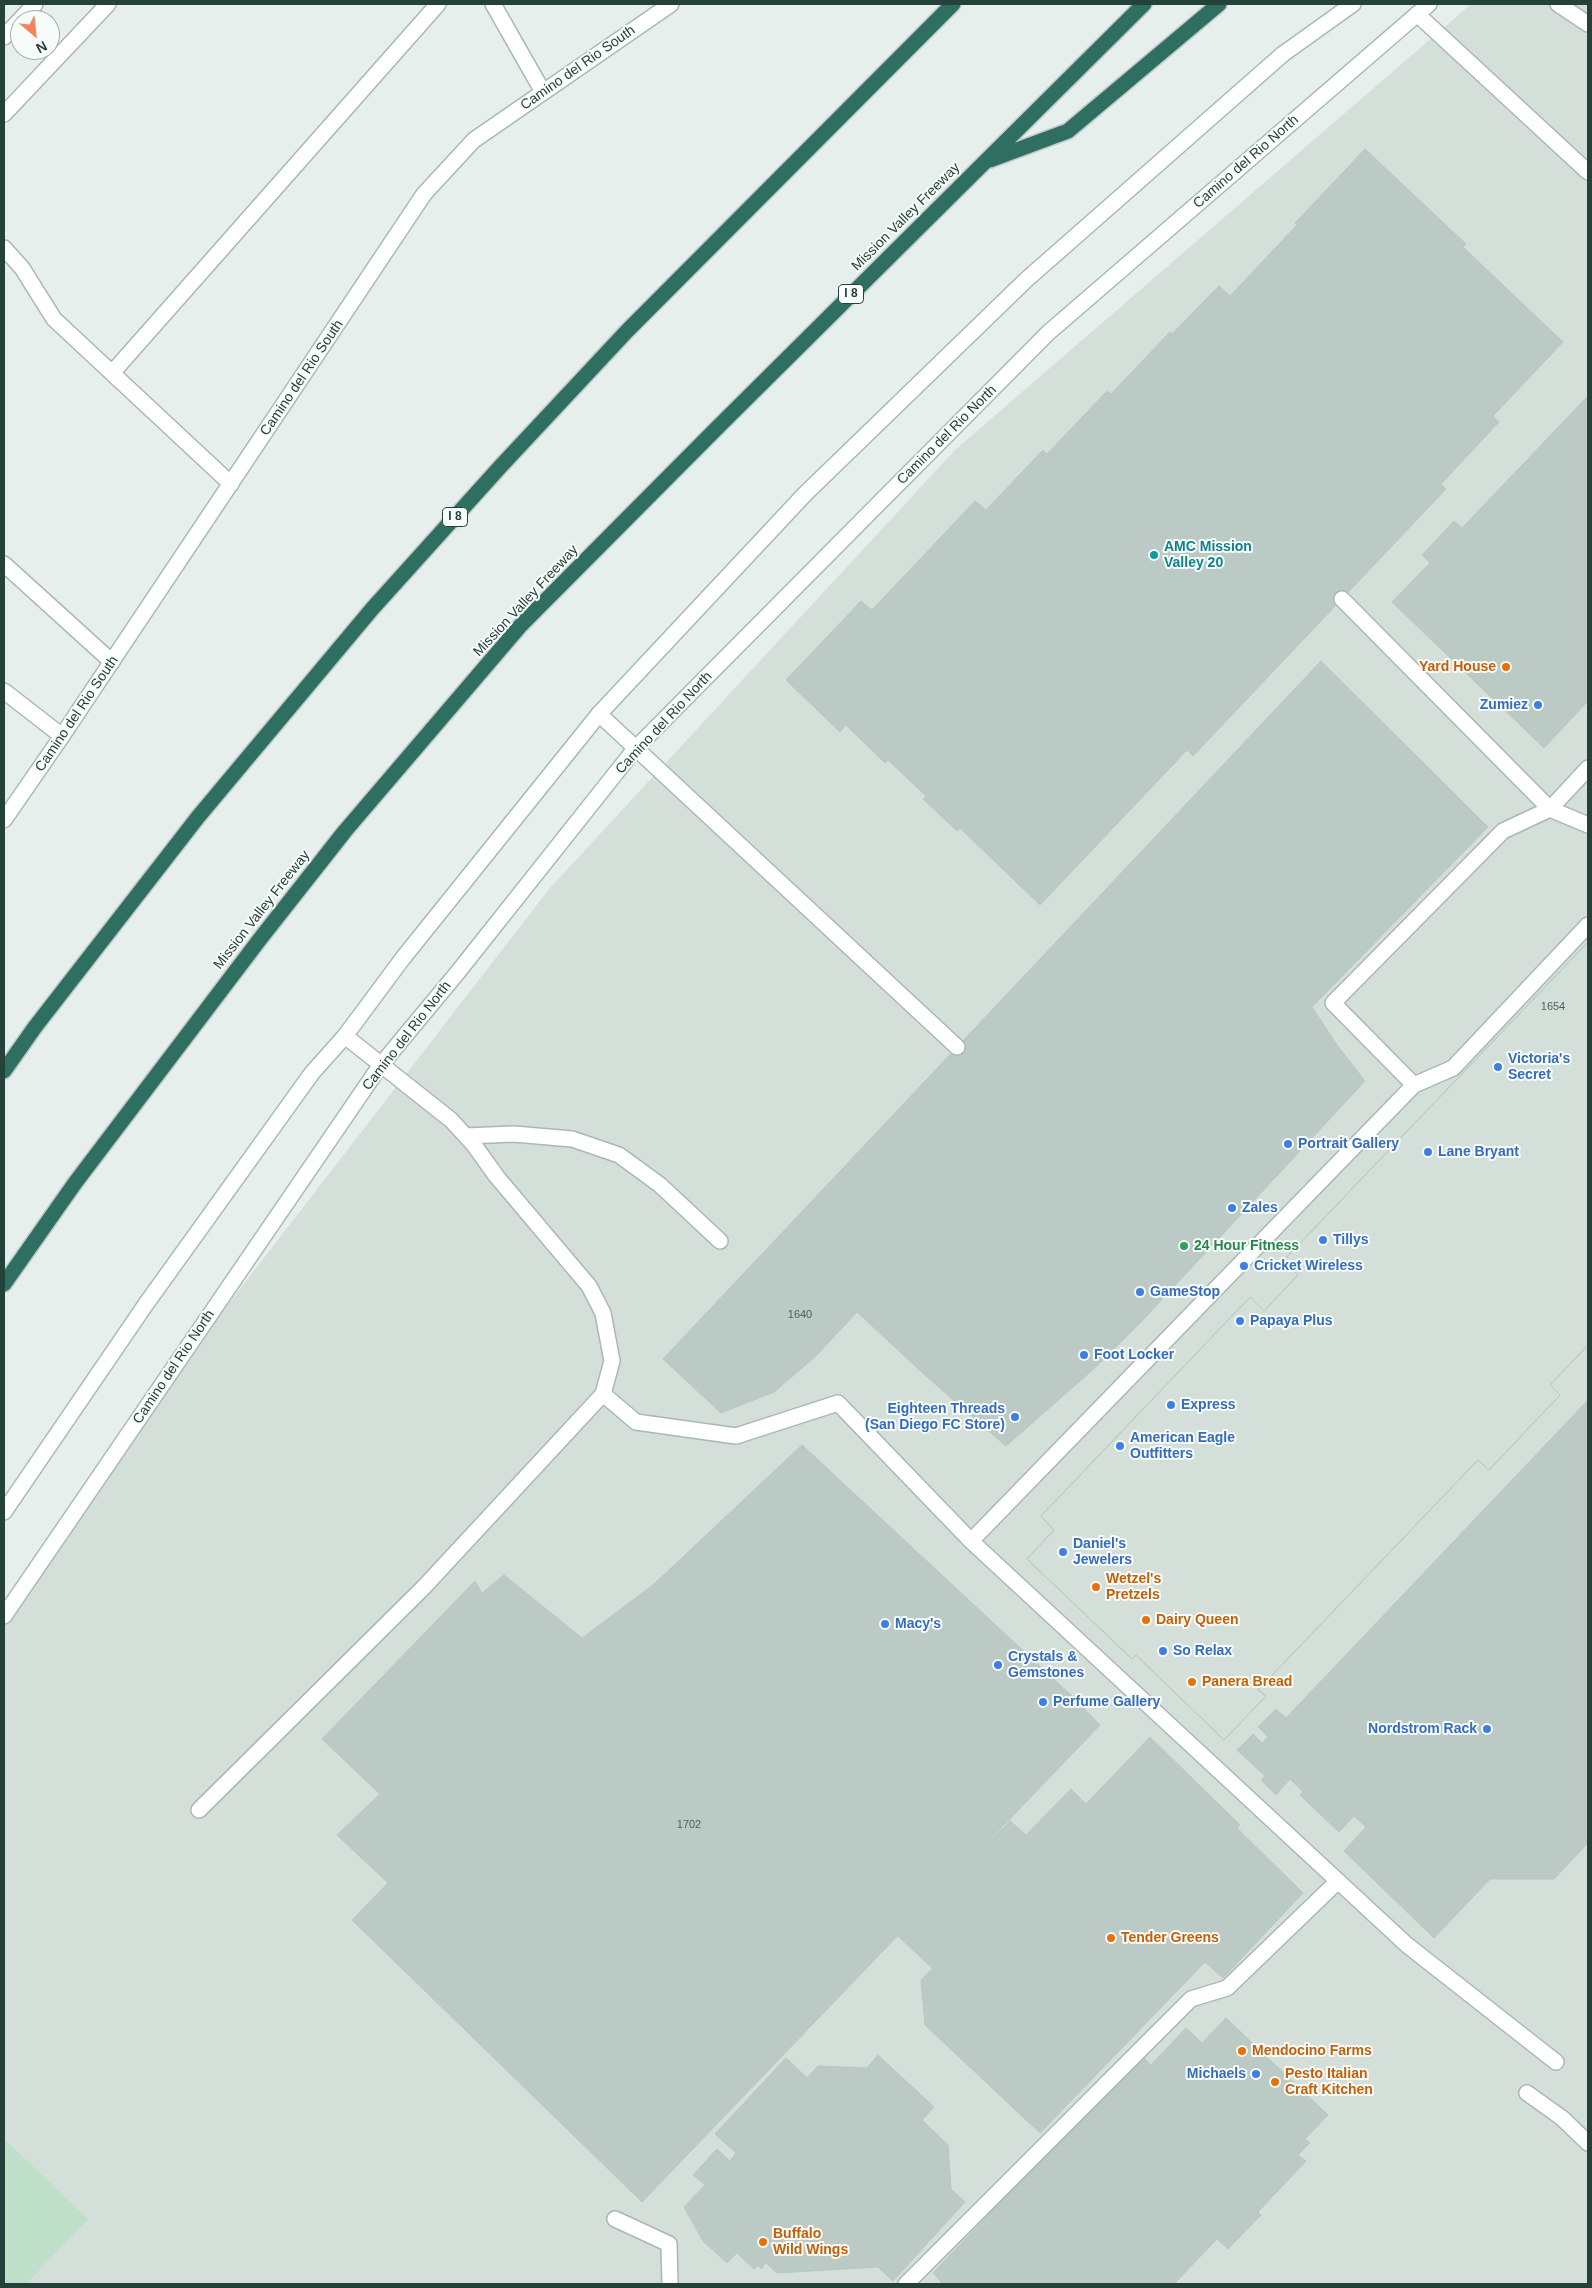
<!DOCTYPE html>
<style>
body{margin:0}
#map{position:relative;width:1592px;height:2288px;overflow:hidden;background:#e6efeb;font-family:Arial,sans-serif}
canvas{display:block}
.frame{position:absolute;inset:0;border:5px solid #24423a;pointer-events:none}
.north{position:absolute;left:10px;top:10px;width:50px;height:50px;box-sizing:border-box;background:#f7fbf9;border:1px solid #a3b1ad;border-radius:50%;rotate:152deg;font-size:14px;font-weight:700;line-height:20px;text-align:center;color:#24423a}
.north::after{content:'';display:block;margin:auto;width:18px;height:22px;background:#f4845f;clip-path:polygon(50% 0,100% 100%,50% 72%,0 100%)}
</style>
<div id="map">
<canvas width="1592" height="2288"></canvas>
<div class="frame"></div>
<div class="north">N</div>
</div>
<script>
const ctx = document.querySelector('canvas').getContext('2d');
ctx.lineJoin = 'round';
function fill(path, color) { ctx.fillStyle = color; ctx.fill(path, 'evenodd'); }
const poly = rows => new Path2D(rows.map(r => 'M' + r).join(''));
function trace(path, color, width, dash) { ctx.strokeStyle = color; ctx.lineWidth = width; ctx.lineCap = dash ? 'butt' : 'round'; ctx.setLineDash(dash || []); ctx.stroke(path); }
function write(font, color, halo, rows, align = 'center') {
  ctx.font = font + ' Arial,sans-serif'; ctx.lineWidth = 4; ctx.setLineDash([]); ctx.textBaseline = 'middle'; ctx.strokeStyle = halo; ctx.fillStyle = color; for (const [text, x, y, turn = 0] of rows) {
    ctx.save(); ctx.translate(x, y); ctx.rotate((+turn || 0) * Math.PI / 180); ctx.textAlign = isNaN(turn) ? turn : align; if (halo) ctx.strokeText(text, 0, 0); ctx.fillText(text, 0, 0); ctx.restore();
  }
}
fill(poly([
 [1471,4,1588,4,1588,2284,4,2284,4,1615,76,1501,550,888,955,450]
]), '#d4dfda');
fill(poly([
 [4,2139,88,2219,26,2284,4,2284]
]), '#bfe0c8');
const building = poly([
 [1365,149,1466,244,1463,247,1563,342,1493,416,1499,422,1441,484,1446,489,1193,756,1187,750,1040,905,960,828,957,831,923,799,926,796,888,760,885,763,846,725,840,732,786,680,861,601,872,610,975,501,986,510,1043,450,1047,454,1107,391,1111,394,1170,332,1172,334,1219,286,1230,296,1297,225,1295,223,1365,149],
 [1588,396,1588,701,1544,748,1392,602,1430,563,1422,555,1454,521,1462,528,1588,396],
 [1321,661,1488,827,1312,1007,1337,1045,1365,1081,1142,1321,1097,1366,1006,1446,926,1376,857,1312,815,1357,774,1392,721,1413,663,1359,1321,661],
 [1588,942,1588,1345,1550,1385,1560,1395,1489,1470,1478,1460,1258,1690,1266,1696,1224,1740,1136,1655,1132,1659,1027,1559,1054,1530,1041,1516,1250,1297,1264,1311,1298,1275,1283,1261,1588,942],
 [1588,942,1588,1345,1550,1385,1560,1395,1489,1470,1478,1460,1258,1690,1266,1696,1224,1740,1136,1655,1132,1659,1027,1559,1054,1530,1041,1516,1250,1297,1264,1311,1298,1275,1283,1261,1588,942],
 [1588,1400,1588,1843,1554,1879,1490,1879,1434,1938,1344,1851,1366,1827,1354,1816,1339,1832,1300,1795,1303,1792,1290,1779,1276,1795,1261,1780,1265,1776,1237,1750,1253,1734,1262,1743,1268,1737,1258,1727,1276,1709,1286,1718,1588,1400],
 [802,1445,1073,1697,1100,1725,642,2202,352,1920,388,1883,337,1835,380,1794,322,1739,475,1581,482,1593,504,1575,582,1638,653,1585,802,1445],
 [1150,1737,1240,1825,1237,1828,1303,1893,1223,1978,1205,1962,1040,2133,925,2025,921,1980,1046,1852,1026,1835,1071,1789,1086,1804,1150,1737],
 [1010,1821,1046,1852,932,1968,897,1935,1010,1821],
 [1226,2018,1328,2115,1305,2139,1310,2143,1298,2155,1306,2161,1258,2212,1261,2215,1228,2249,1217,2239,1174,2284,943,2284,933,2273,1141,2055,1151,2065,1186,2028,1202,2043,1226,2018],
 [878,2055,934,2107,922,2120,948,2145,951,2189,965,2202,893,2281,878,2267,777,2273,766,2263,761,2269,758,2265,754,2269,737,2253,727,2263,703,2241,684,2207,705,2185,693,2175,717,2149,730,2161,736,2153,715,2134,786,2058,807,2078,818,2066,867,2068,878,2055]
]);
fill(building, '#bbcac4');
trace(building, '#b8c9c2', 1);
const lane = poly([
 [493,4,543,92],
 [1558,4,1588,24],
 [1417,14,1588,172],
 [4,37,35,4],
 [4,114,108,4],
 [4,248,22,268,54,319,231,484],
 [112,373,438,4],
 [4,564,112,662],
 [4,691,62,736],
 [599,714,957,1047],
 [466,1136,514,1134,572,1139,619,1155,660,1185,720,1241],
 [199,1810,424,1587,603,1394,612,1361,603,1313,589,1286,497,1177,474,1145,451,1120,345,1036],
 [1527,2093,1562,2118,1588,2143],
 [615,2219,669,2244,670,2284]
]);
const street = poly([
 [1342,599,1550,809,1588,825],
 [1414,1085,1453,1068,1588,925],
 [603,1394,636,1422,736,1436,838,1403,971,1541],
 [1556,2062,1407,1945,971,1541,1414,1085,1333,1003,1503,831,1550,809,1588,768],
 [906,2284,1191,1999,1227,1988,1338,1881]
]);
const secondary = poly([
 [4,820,62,736,424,194,474,140,671,4],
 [4,1512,146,1304,312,1073,345,1036,403,958,599,714,805,494,1026,280,1283,54,1353,4],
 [4,1616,380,1066,458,972,635,749,1048,333,1429,4]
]);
const highway = poly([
 [990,160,1068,131,1219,4],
 [4,1071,35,1027,198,817,372,609,500,467,627,331,953,4],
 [4,1284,75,1183,260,939,345,831,521,625,719,426,1144,4]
]);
trace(lane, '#a8b8b2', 18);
trace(street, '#a8b8b2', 18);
trace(secondary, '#a4bbb3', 18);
trace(highway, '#c2cac8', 18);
trace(lane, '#fff', 15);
trace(street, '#fff', 15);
trace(secondary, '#fff', 15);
trace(highway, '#2f6f62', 15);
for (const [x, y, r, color] of [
 [1154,555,5,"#0f9aa8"],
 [1506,667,5,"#e8710a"],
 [1538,705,5,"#3f7fe0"],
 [1498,1067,5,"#3f7fe0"],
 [1288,1144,5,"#3f7fe0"],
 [1428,1152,5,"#3f7fe0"],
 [1232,1208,5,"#3f7fe0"],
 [1323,1240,5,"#3f7fe0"],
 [1184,1246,5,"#2e9e5b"],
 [1244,1266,5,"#3f7fe0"],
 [1140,1292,5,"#3f7fe0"],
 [1240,1321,5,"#3f7fe0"],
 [1084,1355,5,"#3f7fe0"],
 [1171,1405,5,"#3f7fe0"],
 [1015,1417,5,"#3f7fe0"],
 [1120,1446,5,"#3f7fe0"],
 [1063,1552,5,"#3f7fe0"],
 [1096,1587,5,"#e8710a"],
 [1146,1620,5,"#e8710a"],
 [885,1624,5,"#3f7fe0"],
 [1163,1651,5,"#3f7fe0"],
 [998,1665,5,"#3f7fe0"],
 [1192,1682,5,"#e8710a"],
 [1043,1702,5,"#3f7fe0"],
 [1487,1729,5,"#3f7fe0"],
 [1111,1938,5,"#e8710a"],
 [1242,2051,5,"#e8710a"],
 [1256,2074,5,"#3f7fe0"],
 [1275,2082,5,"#e8710a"],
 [763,2242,5,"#e8710a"]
]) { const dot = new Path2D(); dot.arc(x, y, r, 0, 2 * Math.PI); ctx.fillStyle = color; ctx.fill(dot); trace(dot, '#f7fbf9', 2); }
write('11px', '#4a645c', null, [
 ["1654",1553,1007],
 ["1640",800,1315],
 ["1702",689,1825]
]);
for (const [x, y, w] of [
 [851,294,25],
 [455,517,25]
]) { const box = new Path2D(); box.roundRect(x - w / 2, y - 9.5, w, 19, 4); ctx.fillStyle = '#f7fbf9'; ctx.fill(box); trace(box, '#24423a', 1); }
write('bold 12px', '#24423a', null, [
 ["I 8",851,294],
 ["I 8",455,517]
]);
write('14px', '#24423a', '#f7fbf9', [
 ["Camino del Rio South",578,68,-35],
 ["Camino del Rio North",1246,162,-41],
 ["Mission Valley Freeway",906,217,-45],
 ["Camino del Rio South",302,378,-56],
 ["Camino del Rio North",947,435,-45],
 ["Mission Valley Freeway",526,601,-47],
 ["Camino del Rio South",77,714,-56],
 ["Camino del Rio North",664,723,-47],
 ["Mission Valley Freeway",262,910,-52],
 ["Camino del Rio North",407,1036,-52],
 ["Camino del Rio North",174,1367,-56]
]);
write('bold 14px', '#0d838f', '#f7fbf9', [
 ["AMC Mission",1164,547],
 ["Valley 20",1164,563]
], 'left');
write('bold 14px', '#c56008', '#f7fbf9', [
 ["Yard House",1496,667,"right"],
 ["Wetzel's",1106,1579],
 ["Pretzels",1106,1595],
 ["Dairy Queen",1156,1620],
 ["Panera Bread",1202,1682],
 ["Tender Greens",1121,1938],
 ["Mendocino Farms",1252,2051],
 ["Pesto Italian",1285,2074],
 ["Craft Kitchen",1285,2090],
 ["Buffalo",773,2234],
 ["Wild Wings",773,2250]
], 'left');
write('bold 14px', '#366cbe', '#f7fbf9', [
 ["Zumiez",1528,705,"right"],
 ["Victoria's",1508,1059],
 ["Secret",1508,1075],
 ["Portrait Gallery",1298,1144],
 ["Lane Bryant",1438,1152],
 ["Zales",1242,1208],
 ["Tillys",1333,1240],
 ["Cricket Wireless",1254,1266],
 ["GameStop",1150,1292],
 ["Papaya Plus",1250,1321],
 ["Foot Locker",1094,1355],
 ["Express",1181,1405],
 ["Eighteen Threads",1005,1409,"right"],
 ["(San Diego FC Store)",1005,1425,"right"],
 ["American Eagle",1130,1438],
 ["Outfitters",1130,1454],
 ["Daniel's",1073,1544],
 ["Jewelers",1073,1560],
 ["Macy's",895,1624],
 ["So Relax",1173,1651],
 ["Crystals &",1008,1657],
 ["Gemstones",1008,1673],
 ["Perfume Gallery",1053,1702],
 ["Nordstrom Rack",1477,1729,"right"],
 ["Michaels",1246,2074,"right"]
], 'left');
write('bold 14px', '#27864d', '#f7fbf9', [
 ["24 Hour Fitness",1194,1246]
], 'left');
</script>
